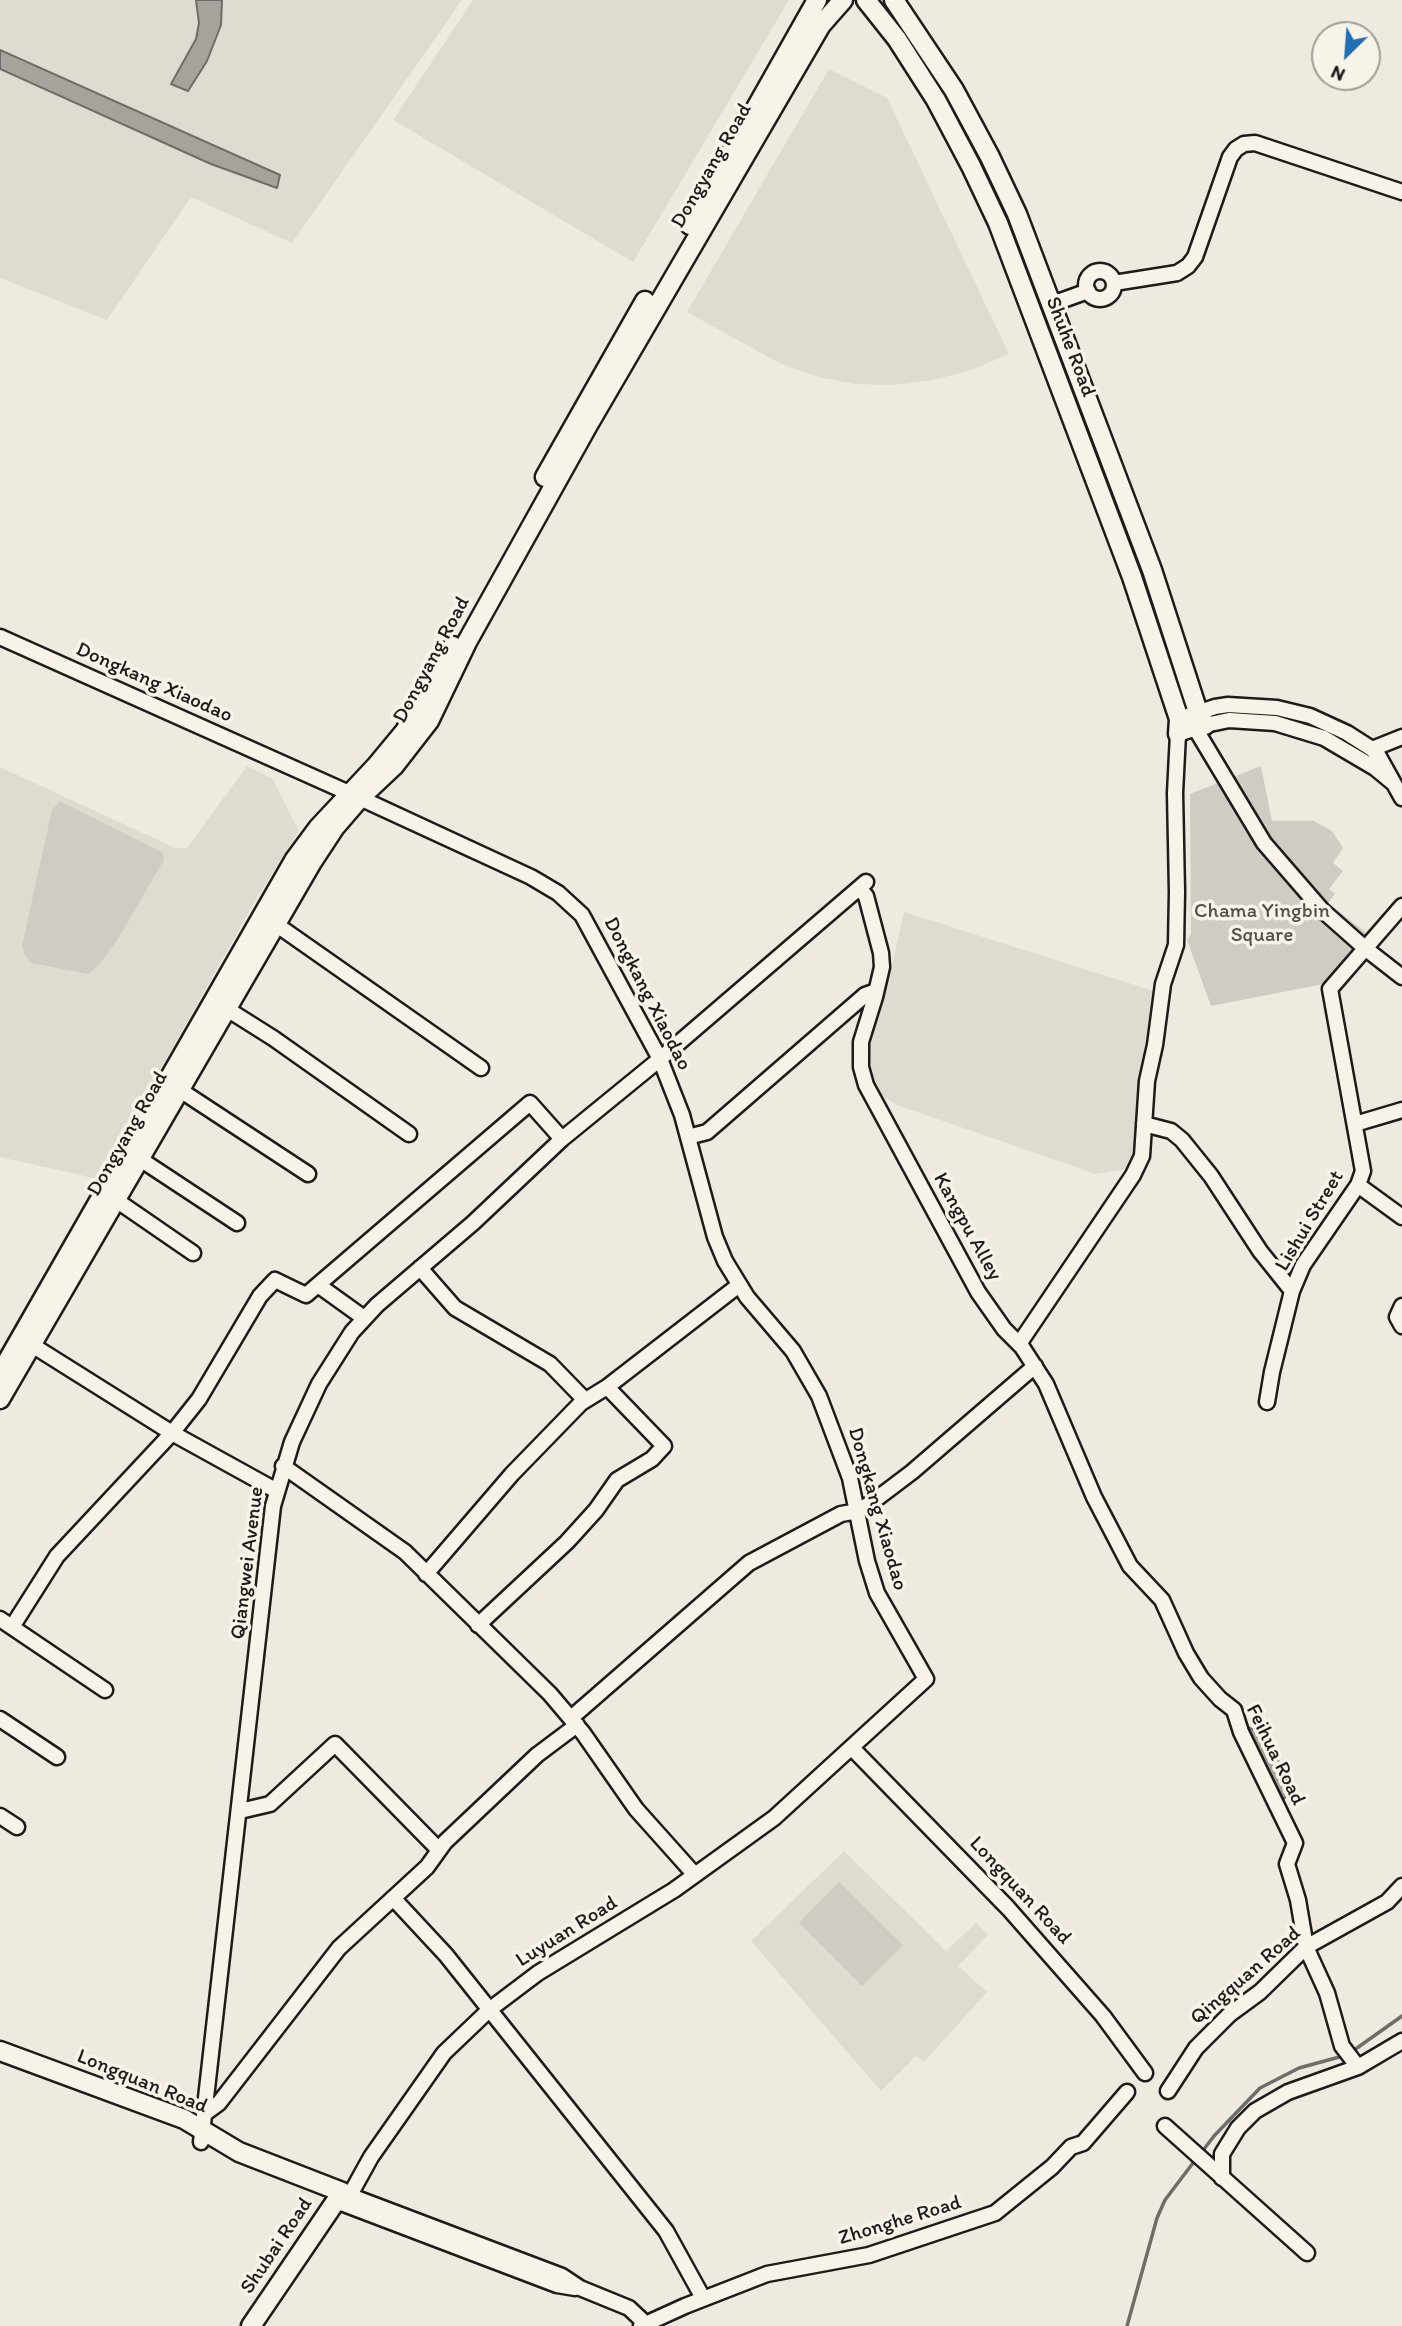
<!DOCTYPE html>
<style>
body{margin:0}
#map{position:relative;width:1402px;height:2326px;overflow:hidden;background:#eeeae0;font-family:Itim,sans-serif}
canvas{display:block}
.north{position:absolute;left:1311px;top:21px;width:70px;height:70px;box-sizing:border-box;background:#f7f3e8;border:2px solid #9f9d96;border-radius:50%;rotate:205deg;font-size:19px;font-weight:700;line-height:28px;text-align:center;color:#1c1c1c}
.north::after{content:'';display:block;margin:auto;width:24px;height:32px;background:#1f6fb2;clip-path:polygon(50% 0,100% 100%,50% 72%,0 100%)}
</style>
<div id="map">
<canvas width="1402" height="2326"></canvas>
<div class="north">N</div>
</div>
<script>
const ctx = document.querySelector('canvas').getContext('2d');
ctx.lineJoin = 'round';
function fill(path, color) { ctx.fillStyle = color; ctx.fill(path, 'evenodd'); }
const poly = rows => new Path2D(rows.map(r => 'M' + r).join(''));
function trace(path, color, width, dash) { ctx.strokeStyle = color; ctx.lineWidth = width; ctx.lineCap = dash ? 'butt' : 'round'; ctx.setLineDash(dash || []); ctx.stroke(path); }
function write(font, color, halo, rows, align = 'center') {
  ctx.font = font + ' Itim,sans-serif'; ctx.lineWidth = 7; ctx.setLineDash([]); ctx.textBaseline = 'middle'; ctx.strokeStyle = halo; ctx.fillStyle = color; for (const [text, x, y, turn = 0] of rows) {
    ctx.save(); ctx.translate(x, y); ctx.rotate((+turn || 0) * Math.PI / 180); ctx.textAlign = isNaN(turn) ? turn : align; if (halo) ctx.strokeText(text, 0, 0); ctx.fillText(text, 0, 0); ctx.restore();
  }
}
fill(poly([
 [0,0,462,0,292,243,191,197,107,320,0,278],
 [473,0,789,0,633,262,393,120],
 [829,69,887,98,1009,354,969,371,932,380,894,385,857,384,822,378,781,364,687,312],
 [247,766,273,779,299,831,259,894,99,1179,0,1157,0,767,175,848,187,848],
 [904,912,1157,992,1142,1079,1140,1148,1130,1169,1096,1174,897,1105,883,1096,872,1073,869,1043,890,975],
 [844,1851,946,1951,976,1923,988,1935,958,1966,987,1992,924,2062,916,2056,881,2091,751,1941]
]), '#dedbd1');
fill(poly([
 [1261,766,1272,821,1314,821,1332,831,1343,848,1333,863,1343,871,1329,889,1335,894,1328,903,1372,937,1339,981,1211,1006,1187,940,1191,934,1190,794],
 [60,801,163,853,164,860,119,937,99,965,88,974,32,963,25,955,22,946,52,810],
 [839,1882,903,1945,862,1986,799,1923]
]), '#cfccc3');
const water = poly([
 [196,0,222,0,221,25,207,61,188,91,171,84,196,39,199,23,196,0],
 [0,50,280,175,277,188,211,164,0,69,0,50],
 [1248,1727,1261,1734,1273,1748,1288,1784,1289,1792,1284,1799,1242,1730,1248,1727]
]);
fill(water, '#a6a39d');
trace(water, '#6f6d69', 2);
trace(poly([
 [1350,2053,1402,2016],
 [1201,2153,1214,2136,1260,2088,1299,2068,1343,2056],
 [1127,2326,1157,2218,1165,2200,1196,2159]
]), '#6f6d69', 3.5);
const minor = poly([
 '1086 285a14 14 0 1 1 28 0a14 14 0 1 1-28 0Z',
 [1114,283,1177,273,1188,266,1195,257,1230,157,1236,149,1244,144,1255,143,1402,192],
 [1052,304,1088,291],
 [0,637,360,798,531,877,558,893,582,915,660,1059,682,1115,715,1237,725,1261,747,1297,793,1351,819,1396,850,1478,867,1561,877,1593,926,1679,774,1818,674,1890,538,1973,489,2010,444,2053,371,2157,350,2195],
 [1179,719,1215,707,1228,705,1277,708,1310,716,1347,733,1372,749,1378,755,1402,798],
 [1195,728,1264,843,1322,910,1366,949,1402,977],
 [1372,749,1402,737],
 [859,888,866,896,881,953,882,967,875,997,861,1042,861,1067,866,1085,978,1292,1004,1329,1022,1347,1046,1384,1094,1497,1130,1566,1162,1600,1186,1653,1201,1678,1220,1699,1234,1710,1241,1732,1295,1843,1287,1864,1298,1900,1306,1947,1327,1993,1342,2046,1358,2067],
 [277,925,481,1068],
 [227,1009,273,1038,409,1134],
 [180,1090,308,1174],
 [1144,1124,1171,1131,1182,1140,1211,1176,1260,1251,1292,1291],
 [1355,1124,1402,1110],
 [688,1137,707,1132,865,995,876,991],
 [140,1159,237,1223],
 [1358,1185,1402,1217],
 [116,1200,193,1253],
 [420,1268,455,1308,550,1364,585,1400],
 [318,1285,364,1318],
 [1402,1306,1397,1317,1402,1326],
 [1019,1344,1133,1175,1142,1156,1147,1081,1155,1045,1163,984,1176,945,1177,892,1175,793,1178,734,1205,725,1229,720,1275,723,1324,738,1375,768,1392,782],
 [32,1345,172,1433,277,1491],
 [1267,1402,1272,1372,1292,1291,1303,1265,1358,1185,1363,1171,1330,989,1402,906],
 [283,1466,405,1552,550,1694,583,1733,636,1809,695,1875],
 [426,1574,512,1474,581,1403,607,1387,739,1285],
 [0,1619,105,1690],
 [478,1625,567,1542,596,1510,617,1480,652,1459,664,1446,607,1387],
 [12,1627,57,1556,172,1433,199,1399,260,1296,275,1280,306,1295,530,1103,562,1139],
 [571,1718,749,1563,841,1514,858,1511,871,1503,912,1472,1035,1366],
 [0,1719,57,1757],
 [852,1748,1008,1908,1103,2016,1145,2073],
 [240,1811,270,1804,335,1744,439,1850],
 [0,1816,17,1827],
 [393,1898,446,1955,666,2231,703,2298],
 [1168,2091,1196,2048,1230,2014,1260,1992,1306,1947,1387,1902,1402,1886],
 [204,2114,219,2103,339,1948,427,1867,445,1842,537,1755,577,1725],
 [1165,2126,1307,2253],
 [201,2142,273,1506,292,1442,319,1384,352,1332,377,1305,473,1223,562,1139,660,1059,866,882],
 [1222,2178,1222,2154,1238,2128,1255,2111,1288,2092,1358,2067,1402,2041],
 [343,2193,562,2276,580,2288,629,2308,645,2323],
 [336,2201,557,2285,575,2288],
 [641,2326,685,2306,767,2274,869,2255,995,2213,1052,2167,1071,2147,1083,2143,1127,2092]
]);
const major = poly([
 [866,0,897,39,936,100,971,166,998,223,1132,577,1179,719,1178,734],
 [894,0,954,90,990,157,1017,214,1152,570,1198,712,1205,725],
 [690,225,817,0],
 [545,477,645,301],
 [0,1374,295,859,318,828,376,766,405,731,453,646],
 [0,1399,312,862,335,827,360,798,394,766,429,721,467,642,588,425,821,25,843,0],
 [0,2051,184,2119,239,2152,342,2192,251,2326]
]);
trace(minor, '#1c1c1c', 19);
trace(major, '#1c1c1c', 23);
trace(minor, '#f7f3e8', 14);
trace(major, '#f7f3e8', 18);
write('21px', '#1c1c1c', '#f7f3e8', [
 ["Dongyang Road",712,166,-60],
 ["Shuhe Road",1070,347,69],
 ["Dongyang Road",432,660,-62],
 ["Dongkang Xiaodao",154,683,24],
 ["Dongkang Xiaodao",647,994,63],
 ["Dongyang Road",128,1134,-60],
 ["Lishui Street",1310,1221,-59],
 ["Kangpu Alley",967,1227,61],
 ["Dongkang Xiaodao",877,1509,74],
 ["Qiangwei Avenue",248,1563,-83],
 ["Feihua Road",1275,1755,64],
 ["Longquan Road",1020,1891,47],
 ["Luyuan Road",567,1932,-32],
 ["Qingquan Road",1246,1976,-41],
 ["Longquan Road",142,2082,22],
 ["Zhonghe Road",900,2221,-17],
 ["Shubai Road",277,2246,-56]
]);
write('21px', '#52514e', '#f7f3e8', [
 ["Chama Yingbin",1262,912],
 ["Square",1262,936]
]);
</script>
